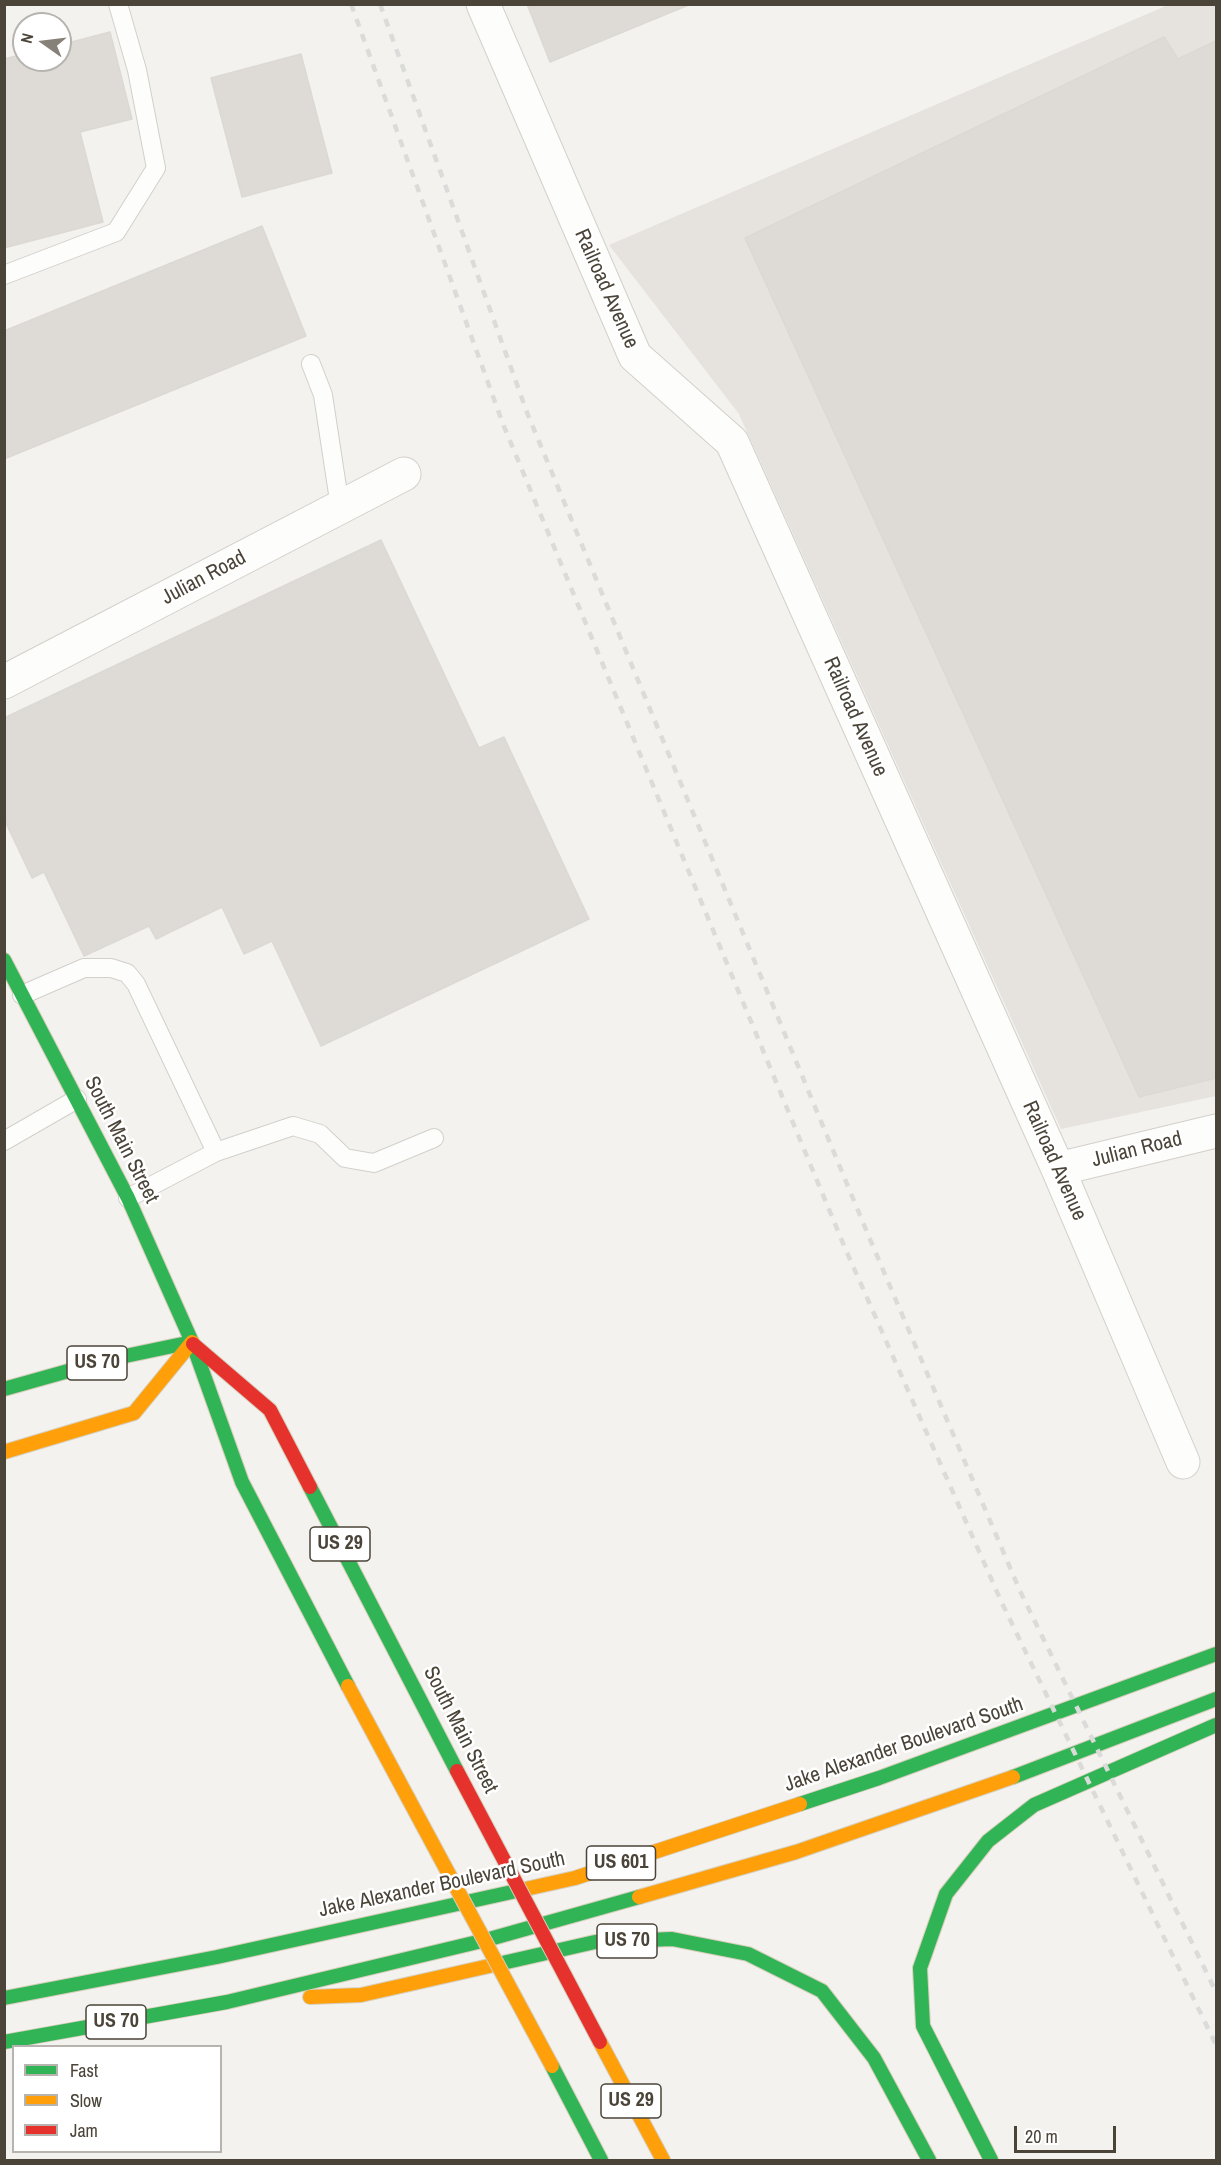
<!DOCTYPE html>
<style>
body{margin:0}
#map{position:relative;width:1221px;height:2165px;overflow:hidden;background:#f4f2ee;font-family:"Archivo Narrow",sans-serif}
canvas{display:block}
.frame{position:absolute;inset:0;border:6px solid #4b4439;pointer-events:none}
.legend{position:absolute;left:12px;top:2045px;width:210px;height:108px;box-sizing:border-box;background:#fff;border:2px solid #b7b4b0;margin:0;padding:8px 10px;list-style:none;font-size:18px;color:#4b4439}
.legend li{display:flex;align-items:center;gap:12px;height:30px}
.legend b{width:30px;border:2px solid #b7b4b0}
.north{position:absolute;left:12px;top:12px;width:60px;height:60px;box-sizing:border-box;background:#fff;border:2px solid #b7b4b0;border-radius:50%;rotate:284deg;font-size:16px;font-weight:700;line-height:24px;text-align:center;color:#4b4439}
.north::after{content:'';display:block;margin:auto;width:21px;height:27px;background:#868178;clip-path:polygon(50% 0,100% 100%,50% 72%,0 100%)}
.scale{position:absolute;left:1014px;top:2126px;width:102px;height:27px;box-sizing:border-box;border:3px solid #4b4439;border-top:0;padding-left:8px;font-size:18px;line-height:21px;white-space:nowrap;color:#4b4439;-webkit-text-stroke:4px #fff;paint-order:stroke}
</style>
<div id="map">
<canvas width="1221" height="2165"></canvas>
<div class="frame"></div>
<ul class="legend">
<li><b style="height:8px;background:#30b455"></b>Fast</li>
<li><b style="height:8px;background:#ff9f0a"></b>Slow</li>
<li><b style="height:8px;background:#e5322d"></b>Jam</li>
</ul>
<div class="north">N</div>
<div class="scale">20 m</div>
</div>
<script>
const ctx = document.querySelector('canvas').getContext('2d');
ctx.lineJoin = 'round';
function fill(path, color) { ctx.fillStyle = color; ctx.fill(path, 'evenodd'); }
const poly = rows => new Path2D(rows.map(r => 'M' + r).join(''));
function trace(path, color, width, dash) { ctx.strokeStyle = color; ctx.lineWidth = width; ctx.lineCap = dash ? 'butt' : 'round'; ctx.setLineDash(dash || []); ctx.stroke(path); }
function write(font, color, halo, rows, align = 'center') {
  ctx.font = font + ' "Archivo Narrow",sans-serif'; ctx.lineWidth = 5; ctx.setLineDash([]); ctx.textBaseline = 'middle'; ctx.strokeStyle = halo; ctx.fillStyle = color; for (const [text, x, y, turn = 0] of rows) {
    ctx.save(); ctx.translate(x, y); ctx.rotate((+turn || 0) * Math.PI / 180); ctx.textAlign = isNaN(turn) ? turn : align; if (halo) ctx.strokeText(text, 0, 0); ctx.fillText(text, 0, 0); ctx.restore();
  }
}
fill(poly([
 [1168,5,1216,5,1216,1096,1061,1129,739,414,609,245]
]), '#e6e2de');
const building = poly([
 [527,4,691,4,550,62,527,4],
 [110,32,132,119,80,132,103,222,4,248,4,59,24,54,24,60,60,60,60,45,110,32],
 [1164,37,1178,59,1216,41,1216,1078,1139,1097,745,238,1164,37],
 [301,54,332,173,242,197,211,78,301,54],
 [262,226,306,336,4,459,4,331,262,226],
 [381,540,479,748,504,737,589,919,321,1046,272,941,244,954,222,907,156,939,149,926,84,956,44,872,32,878,4,819,4,718,381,540]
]);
fill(building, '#dedbd6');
trace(building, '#dcd9d4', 1.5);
const lane = poly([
 [4,275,116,232,156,168,137,70,118,4],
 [311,364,323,395,340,507],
 [22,995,84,968,111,968,127,973,136,984,216,1152],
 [4,1141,77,1099],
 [128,1198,216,1152,293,1126,320,1134,345,1158,374,1163,434,1138]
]);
const street = poly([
 [483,4,635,356,732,442,1058,1169,1183,1462],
 [4,682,404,474],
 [1058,1169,1216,1131]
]);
const fast = poly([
 [4,960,128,1198,192,1342,242,1482,348,1686],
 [4,1389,111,1359,192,1342],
 [310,1487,457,1771],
 [1013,1777,1216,1699],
 [800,1804,879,1778,1216,1654],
 [498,1964,595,1942,672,1939,748,1954,822,1991,874,2058,929,2160],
 [4,1998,217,1957,521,1890],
 [4,2042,227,2002,486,1940,639,1897],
 [552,2066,601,2160],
 [991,2160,923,2026,920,1968,946,1894,988,1841,1034,1805,1216,1725]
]);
const slow = poly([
 [4,1452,134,1413,192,1342],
 [348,1686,408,1798],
 [521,1890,575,1878,800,1804],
 [639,1897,796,1852,1013,1777],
 [310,1997,361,1995,498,1964],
 [600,2042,663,2160]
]);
const jam = poly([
 [193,1344,270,1410,310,1487]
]);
trace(lane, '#d2d0cb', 20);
trace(street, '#d2d0cb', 35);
trace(fast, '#d6cebb', 16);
trace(slow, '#d6cebb', 16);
trace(jam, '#d6cebb', 16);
trace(lane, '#fdfdfc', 18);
trace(street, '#fdfdfc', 33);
trace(fast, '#30b455', 14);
trace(slow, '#ff9f0a', 14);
trace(jam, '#e5322d', 14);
trace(poly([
 [351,4,503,424,845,1248,1001,1601,1216,2045],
 [380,4,528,415,869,1237,1020,1591,1216,1992]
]), '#dbdbda', 4.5, [8, 8]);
const slowBridge = poly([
 [408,1798,552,2066]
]);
const jamBridge = poly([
 [457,1771,600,2042]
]);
trace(slowBridge, '#d6cebb', 16, []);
trace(jamBridge, '#d6cebb', 16, []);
trace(slowBridge, '#ff9f0a', 14);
trace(jamBridge, '#e5322d', 14);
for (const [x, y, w] of [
 [97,1363,60],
 [340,1544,60],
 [621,1863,69],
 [627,1941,60],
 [116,2022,60],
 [631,2101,60]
]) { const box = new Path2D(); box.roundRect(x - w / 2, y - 17, w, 34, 4.5); ctx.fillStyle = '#fff'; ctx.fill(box); trace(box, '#4b4439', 1.5); }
write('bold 20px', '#4b4439', null, [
 ["US 70",97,1363],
 ["US 29",340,1544],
 ["US 601",621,1863],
 ["US 70",627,1941],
 ["US 70",116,2022],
 ["US 29",631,2101]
]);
write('21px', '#4b4439', '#fff', [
 ["Railroad Avenue",606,289,66],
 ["Julian Road",204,578,-28],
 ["Railroad Avenue",855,717,66],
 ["South Main Street",121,1140,63],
 ["Julian Road",1137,1150,-14],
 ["Railroad Avenue",1054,1161,66],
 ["South Main Street",460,1730,63],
 ["Jake Alexander Boulevard South",904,1745,-19],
 ["Jake Alexander Boulevard South",442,1885,-12]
]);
</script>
